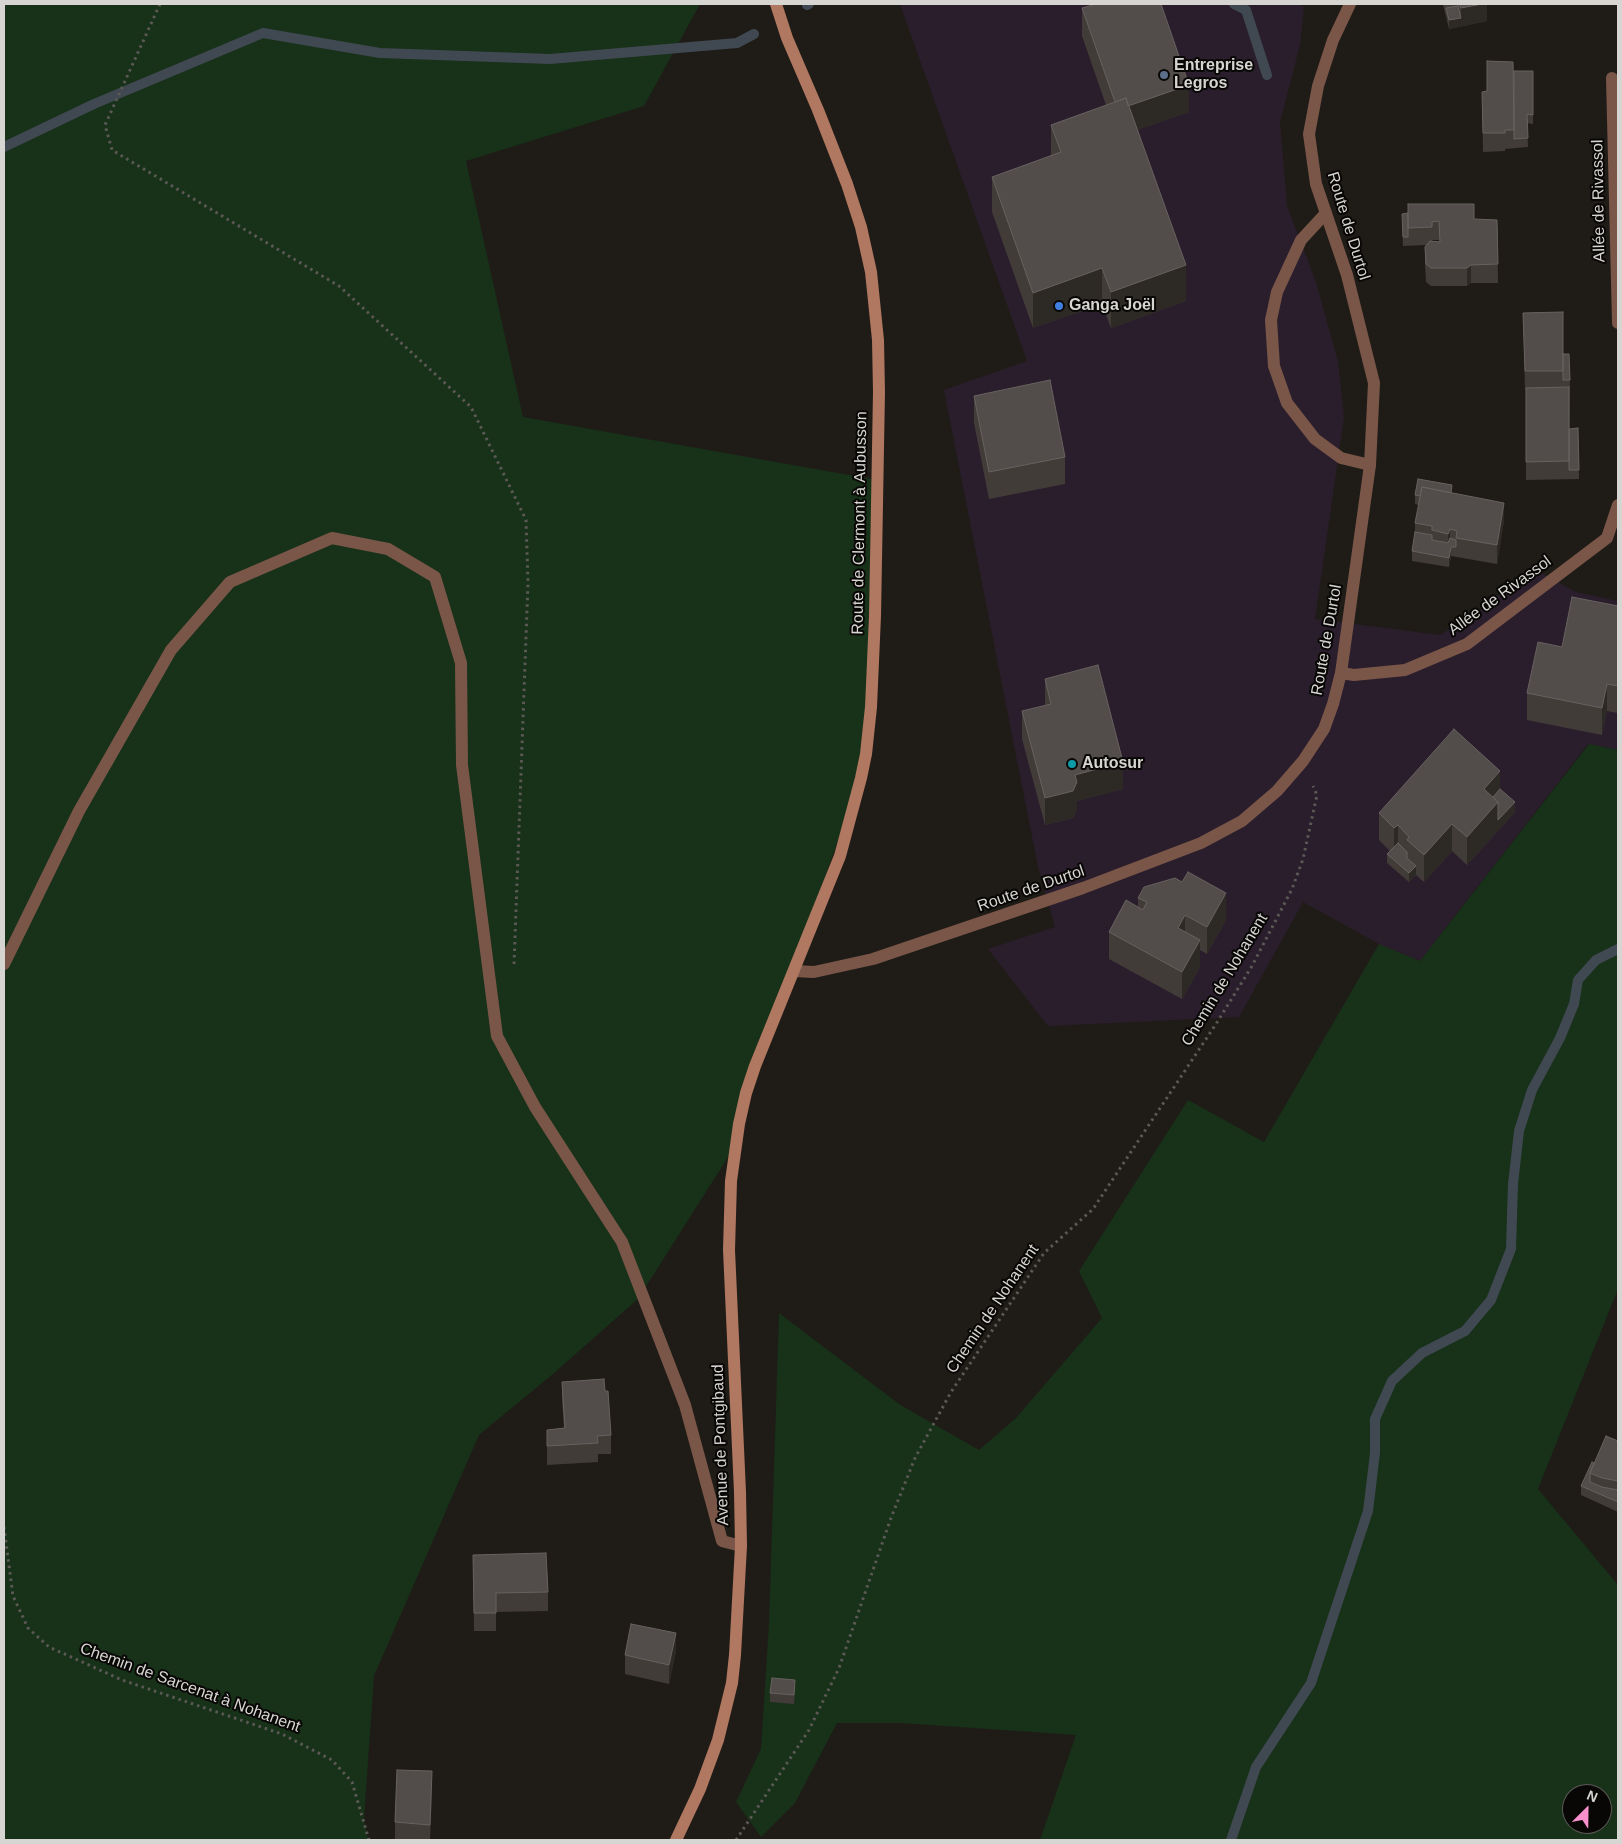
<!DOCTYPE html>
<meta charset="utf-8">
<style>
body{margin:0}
#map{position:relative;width:1622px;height:1844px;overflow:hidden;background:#1f1c17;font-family:Helvetica,sans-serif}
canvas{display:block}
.frame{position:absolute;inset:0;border:5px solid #d7d5d2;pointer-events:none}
.north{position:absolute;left:1562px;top:1784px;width:50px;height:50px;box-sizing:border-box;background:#080705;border:1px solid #5b5957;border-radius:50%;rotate:23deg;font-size:14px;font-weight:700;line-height:20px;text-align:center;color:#d7d5d2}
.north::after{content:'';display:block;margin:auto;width:18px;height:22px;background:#f790cd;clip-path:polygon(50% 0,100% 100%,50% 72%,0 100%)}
</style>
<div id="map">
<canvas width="1622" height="1844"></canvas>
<div class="frame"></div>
<div class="north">N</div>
</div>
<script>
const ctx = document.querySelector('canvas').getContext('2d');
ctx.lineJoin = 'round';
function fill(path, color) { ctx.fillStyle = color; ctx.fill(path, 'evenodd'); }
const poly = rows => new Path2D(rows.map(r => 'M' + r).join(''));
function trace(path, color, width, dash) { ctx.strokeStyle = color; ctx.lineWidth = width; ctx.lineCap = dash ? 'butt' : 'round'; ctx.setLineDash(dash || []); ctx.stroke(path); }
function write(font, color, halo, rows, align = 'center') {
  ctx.font = font + ' Helvetica,sans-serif'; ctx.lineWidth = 4; ctx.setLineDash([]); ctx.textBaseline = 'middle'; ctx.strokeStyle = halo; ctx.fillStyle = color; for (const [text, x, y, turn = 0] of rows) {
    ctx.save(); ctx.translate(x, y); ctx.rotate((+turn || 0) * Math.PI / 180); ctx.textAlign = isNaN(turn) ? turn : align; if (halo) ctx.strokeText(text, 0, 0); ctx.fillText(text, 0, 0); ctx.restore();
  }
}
fill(poly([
 [900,4,1298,4,1304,7,1300,45,1280,122,1287,206,1316,282,1338,362,1344,417,1315,619,1440,635,1481,610,1530,567,1576,592,1618,601,1618,750,1588,744,1420,961,1379,944,1303,902,1239,1017,1048,1026,988,949,1055,927,1038,867,944,390,1027,361]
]), '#2a1e2c');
fill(poly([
 [4,4,700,4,644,106,466,161,523,417,877,480,865,766,790,974,730,1154,638,1299,553,1374,479,1435,374,1676,364,1819,368,1840,4,1840],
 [1589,744,1618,750,1618,1289,1538,1489,1618,1585,1618,1840,1040,1840,1076,1735,901,1723,837,1723,795,1803,761,1837,736,1802,761,1749,769,1623,779,1313,899,1404,979,1450,1016,1418,1102,1318,1079,1271,1188,1100,1264,1142,1379,944,1420,961],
 [1572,1794,1602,1794,1602,1824,1572,1824]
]), '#183119');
trace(poly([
 [1234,4,1246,10,1267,75],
 [807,5,809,4],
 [4,147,94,104,263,33,380,53,550,59,737,43,754,34],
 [1231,1840,1256,1767,1311,1683,1368,1511,1375,1453,1375,1419,1392,1381,1422,1353,1465,1331,1491,1300,1511,1249,1513,1184,1519,1131,1532,1090,1560,1038,1574,1004,1578,980,1596,960,1618,949]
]), '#404852', 10);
trace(poly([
 [160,4,105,125,112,150,339,286,471,407,526,520,528,583,514,965],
 [4,1527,13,1596,28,1628,49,1647,122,1680,282,1734,332,1760,352,1782,369,1840],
 [736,1840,809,1730,839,1668,891,1518,915,1458,951,1392,1044,1253,1093,1209,1216,1024,1252,966,1292,889,1303,859,1317,795,1313,786]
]), '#5b5954', 3, [2.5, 4]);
trace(poly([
 [1326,213,1301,240,1277,292,1271,320,1274,366,1287,403,1315,439,1341,458,1370,465]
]), '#7a5649', 12);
trace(poly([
 [1612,78,1618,323],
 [1341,673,1354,675,1405,670,1467,644,1607,538,1618,505],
 [4,964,79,811,171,650,230,582,332,538,388,549,435,577,461,663,462,765,497,1036,535,1107,622,1242,685,1405,722,1541,741,1546]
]), '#7a5649', 12);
trace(poly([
 [794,971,814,972,873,959,1083,888,1201,843,1242,821,1277,791,1303,761,1324,729,1333,704,1341,673,1370,465,1374,383,1347,275,1316,184,1309,134,1318,86,1333,40,1350,4]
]), '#7a5649', 12);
trace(poly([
 [676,1840,700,1789,718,1740,732,1683,735,1655,741,1546,740,1492,729,1250,731,1181,739,1124,746,1093,755,1066,840,856,861,778,866,754,871,707,875,616,879,392,878,340,871,272,861,227,847,184,818,110,787,38,776,4]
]), '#b07761', 12);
fill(poly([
 [1443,4,1487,4,1487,21,1449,29],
 [1082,8,1189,112,1137,130,1186,301,1111,328,1102,304,1033,328,992,212,992,177,1051,156,1051,125,1106,105,1082,36],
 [1514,71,1533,71,1533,124,1527,123,1528,147,1505,149,1505,151,1483,152,1482,92,1487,91],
 [1474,219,1497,220,1498,283,1471,283,1467,286,1431,286,1426,282,1425,265,1425,247,1426,245,1403,246,1402,223],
 [1432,240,1439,240,1439,242,1432,241],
 [1563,312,1563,380,1570,380,1569,451,1578,428,1579,479,1526,480,1526,390,1525,390,1523,313],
 [974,396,1065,457,1065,484,989,499,974,423],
 [1452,493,1504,521,1497,564,1451,556,1449,567,1412,561,1412,551,1415,532,1415,523,1419,505,1415,504,1415,495],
 [1618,606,1618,713,1607,711,1602,735,1527,720,1527,693,1562,647],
 [1045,679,1123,789,1077,801,1077,809,1073,818,1045,825,1022,739,1022,711,1045,706],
 [1500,789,1515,812,1467,865,1452,851,1424,882,1416,875,1409,882,1387,863,1387,854,1390,851,1379,840,1379,813],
 [1138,898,1226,920,1207,954,1200,950,1200,967,1182,999,1109,959,1109,932,1138,907],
 [562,1382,611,1435,611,1454,598,1454,598,1462,547,1465,547,1430,564,1428,562,1400],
 [1618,1441,1618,1512,1581,1495,1581,1486,1594,1463],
 [473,1555,548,1592,548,1611,496,1612,496,1631,474,1631],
 [676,1651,669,1684,625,1674,625,1655],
 [795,1689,794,1704,770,1702,770,1693],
 [432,1790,430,1840,395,1840,395,1822]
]), '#423c39');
fill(poly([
 [1482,4,1487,4,1487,21,1449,29,1449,20,1461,18,1461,8],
 [1189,85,1189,112,1117,137,1117,110],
 [1186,265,1186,301,1111,328,1111,292],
 [1471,265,1471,283,1467,286,1467,268],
 [1102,268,1102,304,1033,328,1033,293],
 [1504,503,1504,521,1497,564,1497,545],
 [1450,529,1450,548,1448,552,1448,534],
 [1451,547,1451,556,1449,567,1449,558],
 [1607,684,1607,711,1602,735,1602,708],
 [1123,762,1123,789,1077,801,1077,809,1073,818,1045,825,1045,798,1075,775],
 [1500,771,1500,798,1488,811,1484,789],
 [1498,802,1515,802,1515,812,1467,865,1467,837],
 [1452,824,1452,851,1424,882,1424,855],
 [1398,825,1398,852,1394,856,1394,828],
 [1416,866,1416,875,1409,882,1409,873],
 [1226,893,1226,920,1207,954,1207,927],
 [1185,915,1185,942,1178,928],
 [1200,940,1200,967,1182,999,1182,972],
 [676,1633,676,1651,669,1684,669,1665],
 [432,1771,432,1790,430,1840,430,1825]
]), '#2d2925');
const building = poly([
 [1096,4,1161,4,1189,85,1128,106,1126,98,1115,102,1082,8,1096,4],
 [1459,4,1482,4,1461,8,1459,4],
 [1458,6,1461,18,1449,20,1446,8,1458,6],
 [1487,61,1513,62,1514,130,1505,130,1505,133,1483,133,1482,92,1487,91,1487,61],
 [1514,71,1533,71,1533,115,1527,114,1528,138,1514,139,1514,71],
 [1126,98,1186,265,1111,292,1102,268,1033,293,992,177,1061,152,1051,125,1126,98],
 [1408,204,1474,204,1474,219,1497,220,1498,264,1471,265,1467,268,1431,268,1426,264,1425,247,1430,241,1440,242,1439,221,1432,222,1432,227,1408,228,1408,204],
 [1408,213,1408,237,1403,237,1402,214,1408,213],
 [1563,312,1563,371,1525,371,1523,313,1563,312],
 [1563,354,1569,354,1570,380,1563,380,1563,354],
 [1050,380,1065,457,989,472,974,396,1050,380],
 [1569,387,1569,461,1526,462,1526,388,1569,387],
 [1578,428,1579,470,1569,470,1569,429,1578,428],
 [1418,479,1452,485,1451,493,1422,487,1420,496,1415,495,1418,479],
 [1422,487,1504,503,1497,545,1456,538,1457,531,1450,529,1448,534,1432,530,1432,526,1415,523,1422,487],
 [1415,532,1432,535,1432,540,1448,543,1450,538,1456,540,1456,547,1451,547,1449,558,1412,551,1415,532],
 [1572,597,1618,606,1618,686,1607,684,1602,708,1527,693,1538,642,1562,647,1572,597],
 [1098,665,1123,762,1075,775,1077,782,1073,791,1045,798,1022,711,1051,704,1045,679,1098,665],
 [1454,729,1500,771,1484,789,1498,802,1467,837,1452,824,1424,855,1407,840,1409,837,1398,825,1394,828,1379,813,1454,729],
 [1500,789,1515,802,1498,820,1498,802,1493,797,1500,789],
 [1398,843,1407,852,1407,858,1416,866,1409,873,1387,854,1398,843],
 [1188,872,1226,893,1207,927,1185,915,1178,928,1200,940,1182,972,1109,932,1126,900,1143,910,1147,902,1138,898,1144,887,1175,878,1182,882,1188,872],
 [604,1379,605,1391,608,1391,611,1435,597,1436,598,1443,547,1446,547,1430,565,1428,562,1382,604,1379],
 [1606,1436,1618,1441,1618,1481,1602,1478,1590,1473,1606,1436],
 [1592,1462,1594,1463,1590,1473,1590,1482,1602,1487,1618,1490,1618,1502,1581,1486,1592,1462],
 [546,1553,548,1592,496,1593,496,1613,474,1613,473,1555,546,1553],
 [631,1624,676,1633,669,1665,625,1655,631,1624],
 [772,1678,795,1680,794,1695,770,1693,772,1678],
 [397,1770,432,1771,430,1825,395,1822,397,1770]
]);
fill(building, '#524d4a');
trace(building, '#67625f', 1);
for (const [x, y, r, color] of [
 [1164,75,5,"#5c6f8a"],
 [1059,306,5,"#3f7fe0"],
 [1072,764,5,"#0f9aa8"]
]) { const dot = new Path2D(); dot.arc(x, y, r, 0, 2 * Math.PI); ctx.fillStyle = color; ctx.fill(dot); trace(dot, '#080705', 2); }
write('bold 16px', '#d7d5d2', '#080705', [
 ["Entreprise",1174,66],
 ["Legros",1174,84],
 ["Ganga Joël",1069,306],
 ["Autosur",1082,764]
], 'left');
write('16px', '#d7d5d2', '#080705', [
 ["Allée de Rivassol",1599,201,-91],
 ["Route de Durtol",1348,226,73],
 ["Route de Clermont à Aubusson",860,523,-89],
 ["Allée de Rivassol",1500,596,-36],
 ["Route de Durtol",1327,640,-80],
 ["Route de Durtol",1031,889,-19],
 ["Chemin de Nohanent",1225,980,-59],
 ["Chemin de Nohanent",993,1309,-56],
 ["Avenue de Pontgibaud",721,1445,-92],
 ["Chemin de Sarcenat à Nohanent",190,1688,20]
]);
</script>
